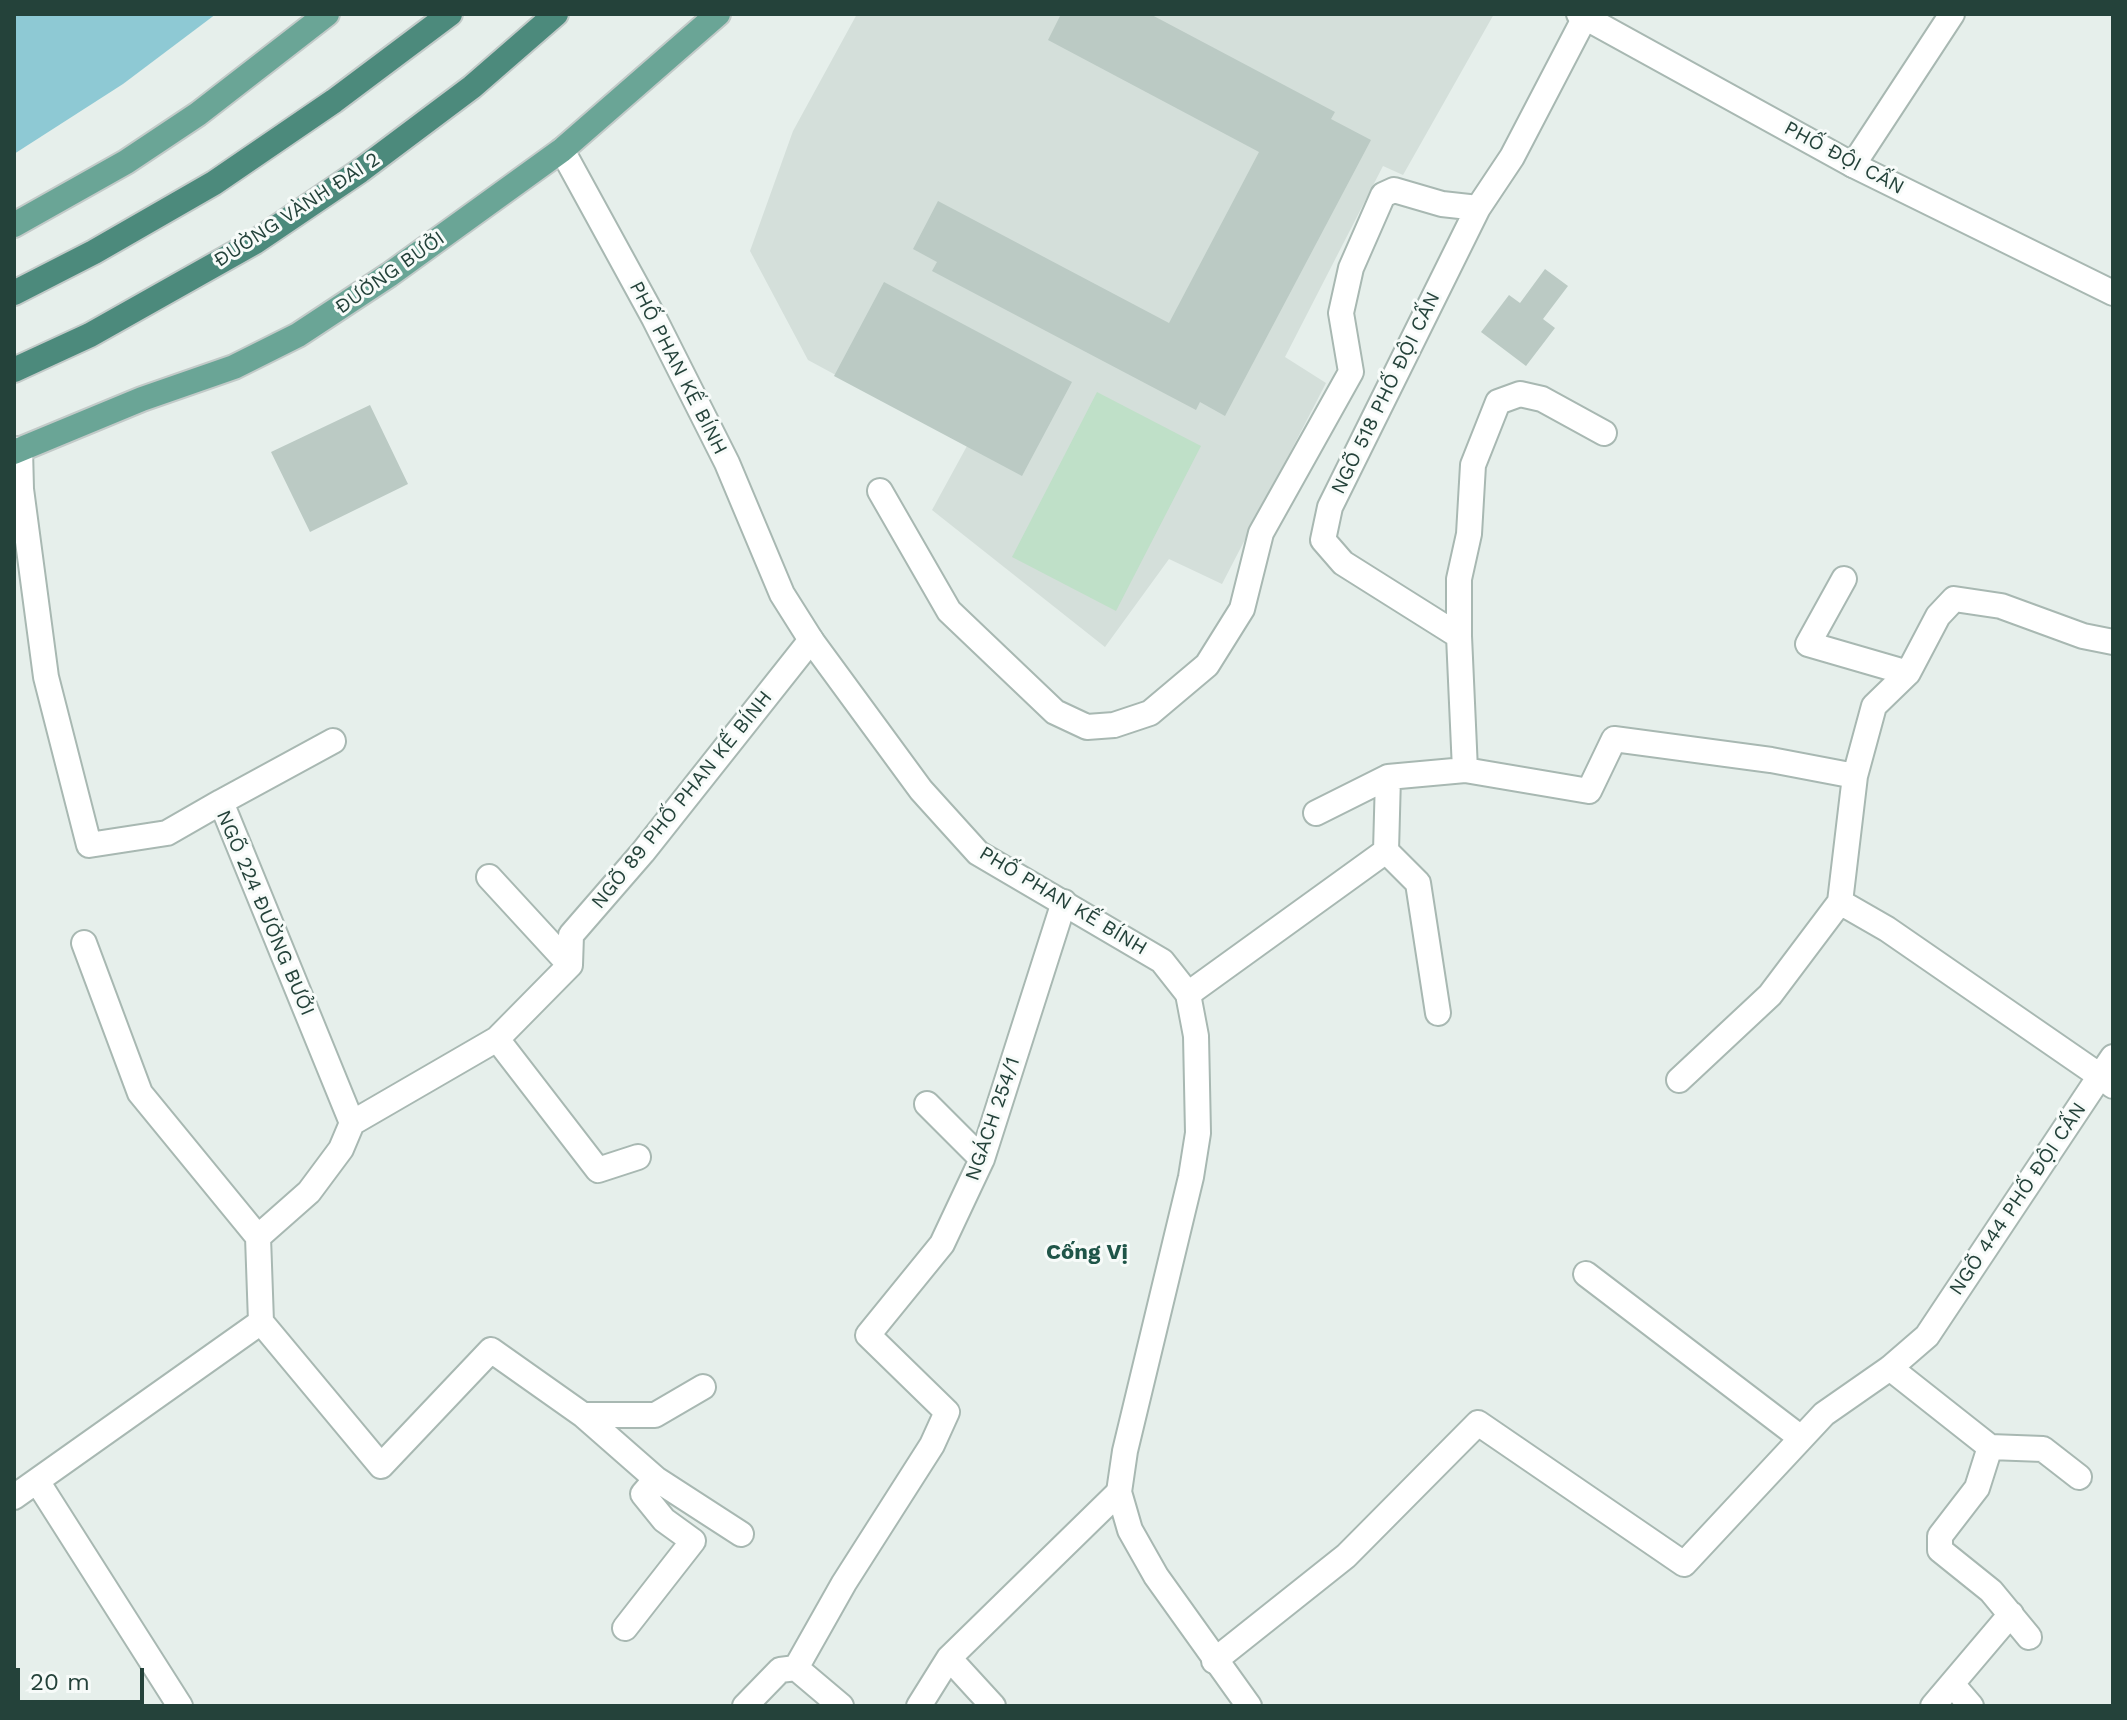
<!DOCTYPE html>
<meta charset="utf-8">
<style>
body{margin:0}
#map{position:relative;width:2127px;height:1720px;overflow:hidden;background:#e6efeb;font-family:"Work Sans",sans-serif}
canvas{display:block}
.frame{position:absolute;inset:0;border:16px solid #24423a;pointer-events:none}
.scale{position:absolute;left:16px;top:1668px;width:128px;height:36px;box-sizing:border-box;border:4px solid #24423a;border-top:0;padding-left:10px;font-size:24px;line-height:28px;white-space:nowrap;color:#24423a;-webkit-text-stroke:6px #f7fbf9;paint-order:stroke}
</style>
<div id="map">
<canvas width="2127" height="1720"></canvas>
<div class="frame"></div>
<div class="scale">20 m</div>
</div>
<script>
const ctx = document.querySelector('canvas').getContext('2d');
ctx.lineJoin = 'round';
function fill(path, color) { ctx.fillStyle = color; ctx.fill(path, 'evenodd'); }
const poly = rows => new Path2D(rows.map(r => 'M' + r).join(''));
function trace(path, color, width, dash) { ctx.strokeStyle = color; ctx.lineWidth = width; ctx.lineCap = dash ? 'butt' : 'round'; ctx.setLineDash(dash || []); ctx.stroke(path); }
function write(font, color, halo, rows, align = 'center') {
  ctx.font = font + ' "Work Sans",sans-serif'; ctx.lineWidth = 6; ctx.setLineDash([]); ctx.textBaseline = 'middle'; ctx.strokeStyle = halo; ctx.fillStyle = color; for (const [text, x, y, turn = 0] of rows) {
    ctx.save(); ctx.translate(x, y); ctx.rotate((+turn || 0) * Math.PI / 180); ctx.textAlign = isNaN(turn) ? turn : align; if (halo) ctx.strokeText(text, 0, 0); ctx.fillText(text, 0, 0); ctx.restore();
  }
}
fill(poly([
 [857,14,1494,14,1403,175,1383,166,1285,357,1326,383,1222,584,1169,559,1105,647,932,510,967,446,808,360,750,251,793,131]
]), '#d4dfda');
fill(poly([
 [1097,392,1201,446,1116,611,1012,557]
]), '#bfe0c8');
fill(poly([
 [14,14,216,14,123,84,14,154]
]), '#8ec9d4');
fill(poly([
 [1061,14,1150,14,1335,112,1331,119,1371,140,1225,416,1200,402,1196,410,932,271,937,262,913,249,938,201,1169,323,1259,152,1048,40],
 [1545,269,1568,286,1543,319,1555,328,1526,366,1481,332,1509,295,1520,303],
 [884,282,1072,382,1022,476,834,376],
 [370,405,408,484,310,532,271,452]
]), '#bbcac4');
const service = poly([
 [20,449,21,489,46,677,89,845,167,833,221,802,352,1123],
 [880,491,949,611,1055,712,1087,727,1114,725,1150,713,1207,665,1242,609,1261,533,1351,372,1341,313,1351,268,1383,195,1394,190,1442,204,1478,208],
 [1844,579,1808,644,1908,673,1874,706,1855,776],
 [1459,636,1459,579,1469,534,1473,465,1498,402,1520,394,1542,399,1604,433],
 [1908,673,1938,616,1954,599,2001,606,2083,636,2113,642],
 [1465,770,1589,791,1614,739,1771,760,1855,776,1840,902,1887,929,2100,1076,2113,1057],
 [221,802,333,741],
 [1316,813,1388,777],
 [1386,851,1418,883,1438,1013],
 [489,877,570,965],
 [84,943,140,1093,258,1237],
 [570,965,497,1039,352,1123,341,1149,309,1192,258,1237,261,1322,381,1466,491,1350,583,1415,656,1479,741,1534],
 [570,965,571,935,643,852,811,640],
 [1188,994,1386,851,1388,777,1465,770,1459,636,1343,563,1323,540,1330,507,1478,208,1512,157,1585,17],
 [497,1039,598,1170,638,1157],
 [1679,1080,1770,995,1840,902],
 [927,1104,982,1159],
 [1586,1274,1801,1438],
 [1890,1368,1990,1447,2043,1449,2079,1477],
 [583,1415,655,1415,703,1387],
 [1990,1447,1977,1488,1940,1536,1940,1550,1991,1591,2029,1637],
 [37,1481,180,1706],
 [14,1497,261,1322],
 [625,1628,693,1541,664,1520,643,1494,656,1479],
 [949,1658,993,1706],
 [1214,1661,1346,1556,1478,1423,1684,1564,1824,1414,1890,1368,1927,1336,2100,1076,2113,1086],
 [796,1668,844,1583,932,1445,947,1412,868,1335,942,1244,982,1159,1064,902],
 [1953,1685,1971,1706],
 [745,1706,780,1670,796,1668,841,1706],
 [919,1706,949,1658,1119,1492],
 [1933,1706,2011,1614]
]);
const minor = poly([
 [1853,165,1952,14]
]);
const tertiary = poly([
 [1579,14,1853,165,2113,293],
 [562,150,654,318,727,463,782,594,811,640,921,790,978,853,1162,961,1188,994,1196,1036,1198,1133,1191,1177,1125,1451,1119,1492,1130,1530,1156,1576,1249,1706]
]);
const primary = poly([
 [14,225,126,162,198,114,327,14],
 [14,452,142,399,234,367,298,335,389,275,562,150,718,14]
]);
const trunk = poly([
 [14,293,94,252,214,183,334,101,450,14],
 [14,370,90,335,255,242,360,171,472,87,556,14]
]);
trace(service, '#a8b8b2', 28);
trace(minor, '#a8b8b2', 28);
trace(tertiary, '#a8b8b2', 28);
trace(primary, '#c2cac8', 28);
trace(trunk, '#c2cac8', 28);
trace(service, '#fff', 24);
trace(minor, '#fff', 24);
trace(tertiary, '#fff', 24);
trace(primary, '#6aa596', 24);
trace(trunk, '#4c8a7c', 24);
write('20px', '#24423a', '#f7fbf9', [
 ["PHỐ ĐỘI CẤN",1844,158,28],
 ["ĐƯỜNG VÀNH ĐAI 2",297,210,-33],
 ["ĐƯỜNG BƯỞI",390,273,-35],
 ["PHỐ PHAN KẾ BÍNH",678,368,63],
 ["NGÕ 518 PHỐ ĐỘI CẤN",1386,393,-64],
 ["NGÕ 89 PHỐ PHAN KẾ BÍNH",682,800,-51],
 ["PHỐ PHAN KẾ BÍNH",1063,901,31],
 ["NGÕ 224 ĐƯỜNG BƯỞI",265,913,67],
 ["NGÁCH 254/1",993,1119,-71],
 ["NGÕ 444 PHỐ ĐỘI CẤN",2018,1199,-56]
]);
write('bold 22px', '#1f5548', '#f7fbf9', [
 ["Cống Vị",1087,1253]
]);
</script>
